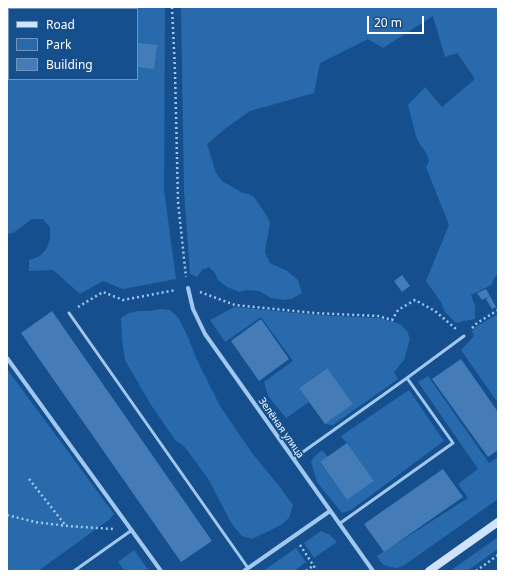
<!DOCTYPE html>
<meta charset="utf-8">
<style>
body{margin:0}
#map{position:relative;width:505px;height:578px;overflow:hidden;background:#164f8e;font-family:"Noto Sans",sans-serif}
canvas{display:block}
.frame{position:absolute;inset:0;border:8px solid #fff;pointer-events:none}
.legend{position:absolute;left:8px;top:8px;width:130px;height:72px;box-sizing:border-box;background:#164f8e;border:1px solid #7395bb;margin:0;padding:5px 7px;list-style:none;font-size:12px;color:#fff}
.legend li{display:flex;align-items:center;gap:8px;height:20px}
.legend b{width:20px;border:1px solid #7395bb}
.scale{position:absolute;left:367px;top:16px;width:57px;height:18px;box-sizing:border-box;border:2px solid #fff;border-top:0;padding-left:5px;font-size:12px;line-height:14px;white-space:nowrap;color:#fff;-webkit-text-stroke:3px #164f8e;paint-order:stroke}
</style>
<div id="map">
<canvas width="505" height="578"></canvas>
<div class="frame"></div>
<ul class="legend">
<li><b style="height:5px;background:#cfe4fb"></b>Road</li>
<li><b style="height:11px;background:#296aac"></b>Park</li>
<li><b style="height:11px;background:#447cb8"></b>Building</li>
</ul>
<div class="scale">20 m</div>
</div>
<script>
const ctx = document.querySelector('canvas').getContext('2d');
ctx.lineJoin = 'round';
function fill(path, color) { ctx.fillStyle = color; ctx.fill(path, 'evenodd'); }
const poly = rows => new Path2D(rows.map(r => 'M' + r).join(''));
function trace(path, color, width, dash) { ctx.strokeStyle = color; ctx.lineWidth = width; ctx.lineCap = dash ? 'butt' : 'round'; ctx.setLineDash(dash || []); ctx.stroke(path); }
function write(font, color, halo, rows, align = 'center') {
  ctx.font = font + ' "Noto Sans",sans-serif'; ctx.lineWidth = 3.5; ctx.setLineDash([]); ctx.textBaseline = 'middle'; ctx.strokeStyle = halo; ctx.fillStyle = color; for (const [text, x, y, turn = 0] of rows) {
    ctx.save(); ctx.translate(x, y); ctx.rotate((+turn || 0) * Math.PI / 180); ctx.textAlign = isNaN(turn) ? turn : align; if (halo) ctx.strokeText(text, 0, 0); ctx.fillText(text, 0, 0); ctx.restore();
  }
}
fill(poly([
 [7,7,165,7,164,190,176,279,123,289,103,281,80,294,53,270,29,271,29,260,40,256,47,248,50,238,50,227,43,219,32,219,13,233,7,234],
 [9,9,137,9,137,79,9,79],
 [181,7,498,7,498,275,496,275,491,285,471,295,475,306,475,319,464,321,456,323,445,312,441,302,426,281,449,225,426,167,429,161,427,154,419,143,416,136,408,105,425,87,442,107,475,79,457,53,445,57,433,16,383,48,368,39,320,63,314,93,250,111,226,128,207,144,216,173,222,181,243,193,249,194,254,197,267,216,270,223,265,251,267,257,270,263,287,271,298,280,302,293,291,299,284,300,271,298,259,291,246,290,239,292,227,287,218,280,215,273,209,267,202,270,197,277,190,274,184,191],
 [234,307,317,315,378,318,391,321,401,325,407,331,410,339,404,360,394,372,398,379,333,425,325,424,353,404,326,368,299,388,309,402,286,418,268,396,264,382,293,361,261,317,225,342,210,320],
 [160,309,170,310,178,317,188,337,196,358,220,406,252,453,279,486,293,505,289,518,281,525,252,539,242,536,235,528,229,519,209,480,190,454,184,446,175,440,169,431,151,405,125,360,122,340,121,318,129,313,139,311,149,311],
 [498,314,498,403,461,350,474,336,472,331,475,327],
 [7,369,114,514,110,519,38,571,7,571],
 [428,376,489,463,498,457,498,499,403,566,397,568,390,567,382,564,377,556,468,498,458,484,478,469,418,382],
 [409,390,444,441,351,510,342,513,317,482,311,461,316,455,322,450,328,457,320,463,347,500,374,481,347,443,341,436],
 [321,531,330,535,337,542,314,558,304,543],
 [498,537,498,549,467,571,450,571],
 [296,548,306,562,294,571,263,571],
 [134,550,149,571,125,571,118,562]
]), '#296aac');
fill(poly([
 [137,43,157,45,154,69,137,67],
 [402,275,410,286,402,292,394,281],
 [486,289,490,296,482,300,477,293],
 [490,296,496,307,492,309,486,299],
 [52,311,212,541,181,562,21,333],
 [261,319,289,359,259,381,231,341],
 [461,359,498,412,498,450,488,457,432,379],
 [327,368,353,404,325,424,299,388],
 [347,443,374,481,347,500,320,462],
 [443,469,463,497,384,552,364,524]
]), '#447cb8');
trace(poly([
 [172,7,175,71,178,202,186,277],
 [200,292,235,305,314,313,378,316,392,320,398,310,415,300,435,311,456,329],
 [78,307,103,292,123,300,176,290],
 [472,328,477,323,498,310],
 [29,479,66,526],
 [7,515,35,522,67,526,113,529],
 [300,545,317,571],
 [306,571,314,565],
 [476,571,498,555]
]), '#a1c8ef', 2.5, [2, 3]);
trace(poly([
 [69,313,248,568],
 [293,459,407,378,464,336],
 [339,524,453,443,407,378],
 [74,571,132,530]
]), '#a1c8ef', 3);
trace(poly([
 [188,288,193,309,205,334,373,571],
 [7,358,161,571],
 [244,571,330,511]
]), '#a1c8ef', 4);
trace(poly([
 [429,571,498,522]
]), '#cfe4fb', 8);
write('10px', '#fff', '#164f8e', [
 ["Зелёная улица",281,428,55]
]);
</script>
